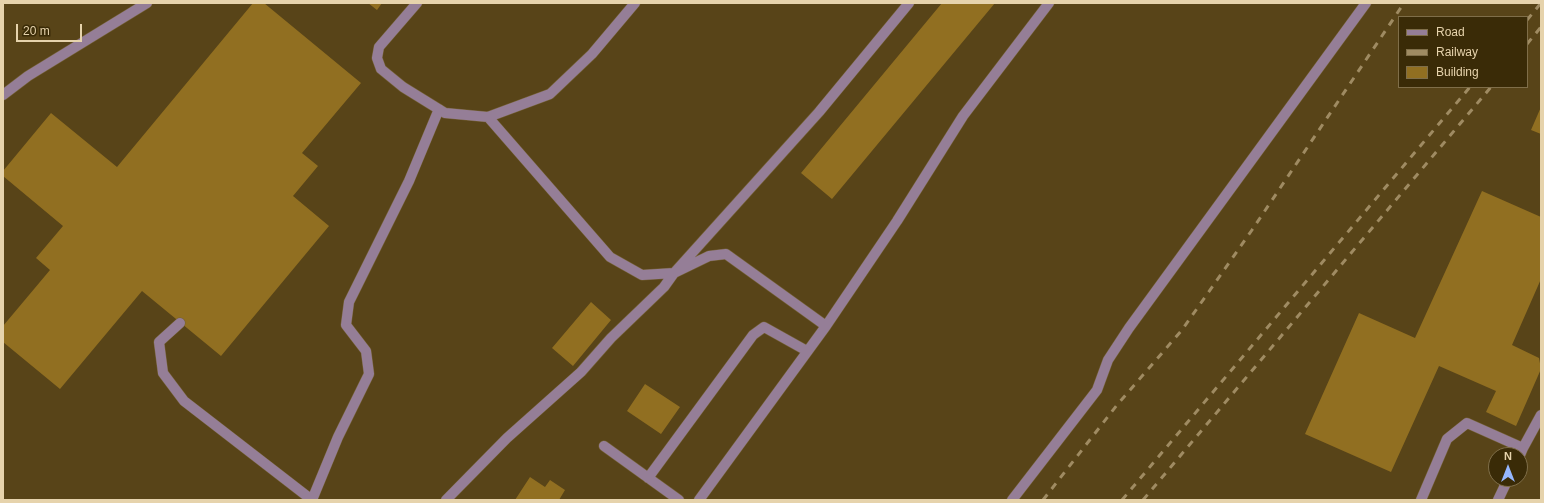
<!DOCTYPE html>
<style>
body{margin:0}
#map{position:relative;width:1544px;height:503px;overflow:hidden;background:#584418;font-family:Arial,sans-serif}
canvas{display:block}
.frame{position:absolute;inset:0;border:4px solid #e6d3ac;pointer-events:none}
.legend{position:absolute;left:1398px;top:16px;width:130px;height:72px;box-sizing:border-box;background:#3a2b07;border:1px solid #7f6e49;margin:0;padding:5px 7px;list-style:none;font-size:12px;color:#e6d3ac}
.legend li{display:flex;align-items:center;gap:8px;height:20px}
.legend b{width:20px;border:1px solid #7f6e49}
.north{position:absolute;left:1488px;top:447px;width:40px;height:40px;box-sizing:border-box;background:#3a2b07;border:1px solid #7f6e49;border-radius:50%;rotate:0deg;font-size:11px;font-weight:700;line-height:16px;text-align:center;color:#e6d3ac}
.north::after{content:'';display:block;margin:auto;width:14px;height:18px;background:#95b6fd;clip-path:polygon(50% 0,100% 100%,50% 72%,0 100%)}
.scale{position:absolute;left:16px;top:24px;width:66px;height:18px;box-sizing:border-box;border:2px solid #e6d3ac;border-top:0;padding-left:5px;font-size:12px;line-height:14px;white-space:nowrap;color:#e6d3ac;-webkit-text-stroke:3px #3a2b07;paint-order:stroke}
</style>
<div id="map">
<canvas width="1544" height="503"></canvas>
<div class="frame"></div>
<ul class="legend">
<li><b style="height:5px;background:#957e97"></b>Road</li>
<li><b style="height:5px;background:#9f8b62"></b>Railway</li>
<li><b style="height:11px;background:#916f21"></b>Building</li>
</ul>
<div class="north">N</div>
<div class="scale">20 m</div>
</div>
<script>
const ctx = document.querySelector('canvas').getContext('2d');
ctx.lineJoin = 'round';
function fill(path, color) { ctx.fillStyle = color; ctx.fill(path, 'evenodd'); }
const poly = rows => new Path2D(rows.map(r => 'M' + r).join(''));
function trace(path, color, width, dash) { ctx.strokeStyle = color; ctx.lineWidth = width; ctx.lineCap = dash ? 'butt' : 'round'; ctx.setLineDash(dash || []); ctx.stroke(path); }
fill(poly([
 [253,3,264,3,361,83,302,153,318,166,293,196,329,226,221,356,142,291,60,389,3,342,3,326,50,270,36,258,63,226,3,176,3,171,51,113,117,167],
 [368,3,382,3,377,10],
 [942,3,995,3,832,199,801,173],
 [1541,107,1541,134,1531,130],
 [1482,191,1541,217,1541,279,1512,345,1539,358,1541,369,1516,426,1486,412,1496,391,1439,366,1391,472,1305,434,1359,313,1415,338],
 [591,302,611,320,573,366,552,348],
 [645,384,680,407,661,434,627,411],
 [530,477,545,487,550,480,565,490,559,500,515,500]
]), '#916f21');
const minor = poly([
 [417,3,379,47,377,58,381,69,403,87,445,113,488,117,550,94,592,54,635,3],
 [3,95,28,76,147,3],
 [488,117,610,257,642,275,674,273,709,256,726,254,826,326],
 [180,323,159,342,163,373,184,401,312,500],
 [604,446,679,500],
 [1523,448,1541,415],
 [648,478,753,335,764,327,807,351],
 [312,500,338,437,369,374,366,351,346,325,349,302,409,181,439,109],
 [446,500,507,438,581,372,611,338,664,287,674,273,819,112,909,3],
 [699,500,826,326,897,221,963,116,1049,3],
 [1012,500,1097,390,1108,360,1129,328,1366,3],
 [1421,500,1447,439,1467,423,1523,448,1520,455],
 [1498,500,1508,479]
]);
trace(minor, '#746136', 11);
trace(minor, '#957e97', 10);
trace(poly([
 [1527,20,1541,3],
 [1527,44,1541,27],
 [1043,500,1117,405,1182,330,1252,230,1404,3],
 [1122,500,1470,87],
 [1143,500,1491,87]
]), '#9f8b62', 3, [7, 7]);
</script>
